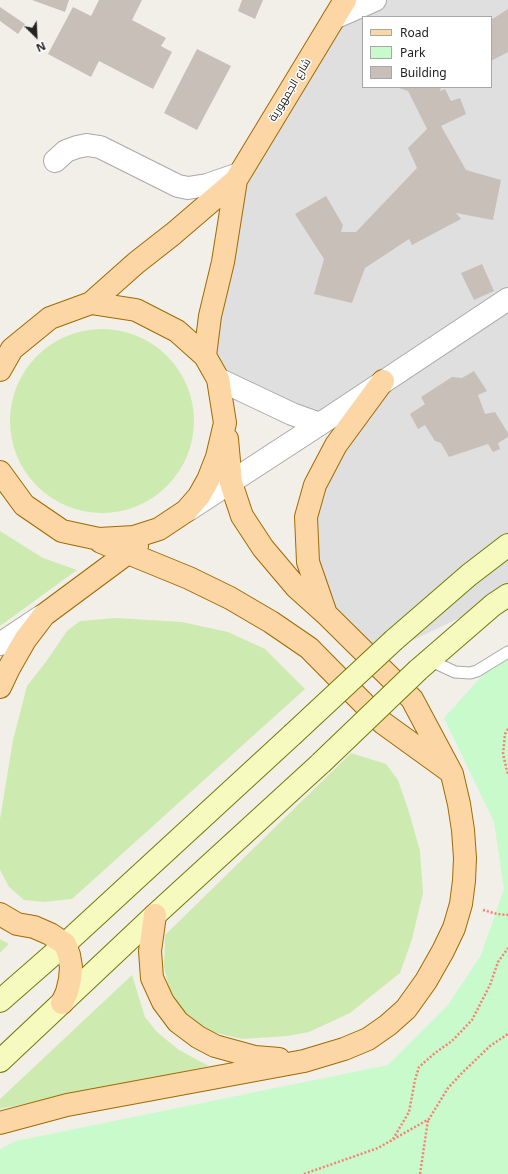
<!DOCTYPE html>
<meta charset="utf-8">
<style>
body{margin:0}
#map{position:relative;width:508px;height:1174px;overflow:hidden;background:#f2efe9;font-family:"Noto Sans",sans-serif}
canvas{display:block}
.legend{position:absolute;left:362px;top:16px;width:130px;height:72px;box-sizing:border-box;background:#fff;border:1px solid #a7a7a7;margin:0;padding:5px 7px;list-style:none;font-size:12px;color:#222}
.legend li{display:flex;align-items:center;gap:8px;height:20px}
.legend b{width:20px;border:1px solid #a7a7a7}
.north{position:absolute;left:16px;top:16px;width:40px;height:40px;-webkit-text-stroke:3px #fff;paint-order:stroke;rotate:156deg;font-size:11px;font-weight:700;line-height:16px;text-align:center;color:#222}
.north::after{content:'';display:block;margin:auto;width:14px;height:18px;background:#222;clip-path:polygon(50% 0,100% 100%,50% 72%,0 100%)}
</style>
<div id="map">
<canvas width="508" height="1174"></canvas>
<ul class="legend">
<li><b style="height:5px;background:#fcd6a4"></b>Road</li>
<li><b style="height:11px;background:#c8facc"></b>Park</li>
<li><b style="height:11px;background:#c7bfb8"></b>Building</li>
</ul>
<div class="north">N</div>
</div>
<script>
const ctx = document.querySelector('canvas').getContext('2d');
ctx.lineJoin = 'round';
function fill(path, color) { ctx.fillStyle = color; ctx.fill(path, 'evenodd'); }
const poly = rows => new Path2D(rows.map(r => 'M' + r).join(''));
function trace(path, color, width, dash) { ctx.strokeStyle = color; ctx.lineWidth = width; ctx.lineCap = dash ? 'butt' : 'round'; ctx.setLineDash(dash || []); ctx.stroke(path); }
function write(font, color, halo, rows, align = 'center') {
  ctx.font = font + ' "Noto Sans",Cairo,sans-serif'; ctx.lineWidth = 3; ctx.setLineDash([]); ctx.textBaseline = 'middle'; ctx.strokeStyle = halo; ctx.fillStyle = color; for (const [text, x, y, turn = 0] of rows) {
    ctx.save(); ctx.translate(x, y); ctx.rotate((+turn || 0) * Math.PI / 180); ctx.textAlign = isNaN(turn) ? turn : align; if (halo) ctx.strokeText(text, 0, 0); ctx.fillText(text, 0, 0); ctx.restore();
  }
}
fill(poly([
 [335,0,508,0,508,595,373,659,327,613,308,516,384,383,319,422,220,377,208,355,236,179],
 [363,17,491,17,491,87,363,87]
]), '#e0dfdf');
fill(poly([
 '10 421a92 92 0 1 1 184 0a92 92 0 1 1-184 0Z',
 [0,531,43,558,77,570,0,626],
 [116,618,182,622,228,632,265,649,305,689,72,899,44,902,24,900,9,887,0,870,0,819,13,740,27,686,45,663,67,631,80,621],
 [351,753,386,764,398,780,409,812,420,851,423,893,412,939,400,973,350,1013,309,1032,288,1036,242,1039,212,1032,182,1013,169,988,164,967,165,935],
 [0,939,9,944,0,953],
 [132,975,145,1017,157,1032,179,1050,209,1066,0,1109,0,1099]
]), '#cdebb0');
fill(poly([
 [508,647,508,1174,0,1174,0,1149,16,1141,388,1065,448,1005,481,955,504,889,494,822,444,718]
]), '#c8facc');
fill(poly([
 [32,0,69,0,65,12],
 [99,0,142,0,132,20,166,38,161,46,172,52,153,89,99,61,91,77,48,54,73,7,91,16],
 [242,0,263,0,255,19,238,11],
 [0,7,25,24,18,34,0,21],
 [508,9,508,52,491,61,491,20],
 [197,49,231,66,197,130,164,113],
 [396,87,441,87,440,91,445,89,451,101,460,98,466,114,441,126,466,170,501,180,493,220,456,213,461,219,412,245,409,239,365,268,352,303,314,294,324,259,295,214,326,196,343,225,341,232,356,232,417,168,408,148,427,129,408,91],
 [482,264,494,291,474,300,461,273],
 [474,371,487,391,478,395,485,414,495,412,508,433,508,437,498,443,500,449,493,452,488,444,449,457,441,443,435,441,425,425,418,429,410,414,425,404,421,397,452,377,462,378]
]), '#c7bfb8');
const service = poly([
 [429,660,455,672,470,673,477,671,508,652]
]);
const minor = poly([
 [334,18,375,0],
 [55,161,66,151,77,147,87,145,100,147,178,186,188,188,207,185,239,174]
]);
const tertiary = poly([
 [218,379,292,414,320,424],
 [188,510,320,424,508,299],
 [0,644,42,616]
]);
const secondary = poly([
 [394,640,469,575,508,545],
 [418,670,493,605,508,595],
 [0,1001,65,944,292,735],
 [0,1061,155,915,321,763]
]);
const primary = poly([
 [91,303,136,263,173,234,236,180,345,0],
 [205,356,210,316,223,262,236,180],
 [0,370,12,349,50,318,91,303,136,310,177,331,205,356,218,379,225,423,217,457,208,480,199,496,186,511,159,529,134,537,99,539,62,531,24,505,0,472],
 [227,439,231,483,242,516,263,548,296,587,325,613],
 [101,542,189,578,230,598,271,622,309,648,383,723,448,770],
 [0,687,9,668,25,640,44,615,137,546],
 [0,914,17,924,34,927,50,934,65,944,69,955,71,967,70,979,67,992,62,1003],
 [155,915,150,951,152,978,163,1002,178,1022,198,1037,215,1046,255,1057,279,1059],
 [0,1123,67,1105,304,1061,344,1049,368,1039,388,1025,406,1009,426,981,443,951,454,928,461,904,464,881,465,858,463,830,459,804,452,774,412,699,326,614,308,562,306,517,315,485,336,445,383,381]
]);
trace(service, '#a9a9a9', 13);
trace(minor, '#a9a9a9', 24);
trace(tertiary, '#a9a9a9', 24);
trace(secondary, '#707d05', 24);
trace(primary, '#a06b00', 24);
trace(poly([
 [508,729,505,734,503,754,508,775],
 [483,910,497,914,508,915],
 [393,1139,409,1112,415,1080,419,1067,435,1053,452,1041,472,1020,490,985,498,962,508,948],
 [304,1174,378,1148,429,1119,448,1088,463,1072,490,1046,508,1034],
 [420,1174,428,1120]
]), '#fa8072', 2.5, [2, 2]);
trace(service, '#fff', 11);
trace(minor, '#fff', 22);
trace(tertiary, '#fff', 22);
trace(secondary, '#f7fabf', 22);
trace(primary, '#fcd6a4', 22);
const secondaryBridge = poly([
 [292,735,394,640],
 [321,763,418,670]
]);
trace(secondaryBridge, '#707d05', 24, []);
trace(secondaryBridge, '#f7fabf', 22);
write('11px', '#222', '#fff', [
 ["شارع الجمهورية",290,90,-59]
]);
</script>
